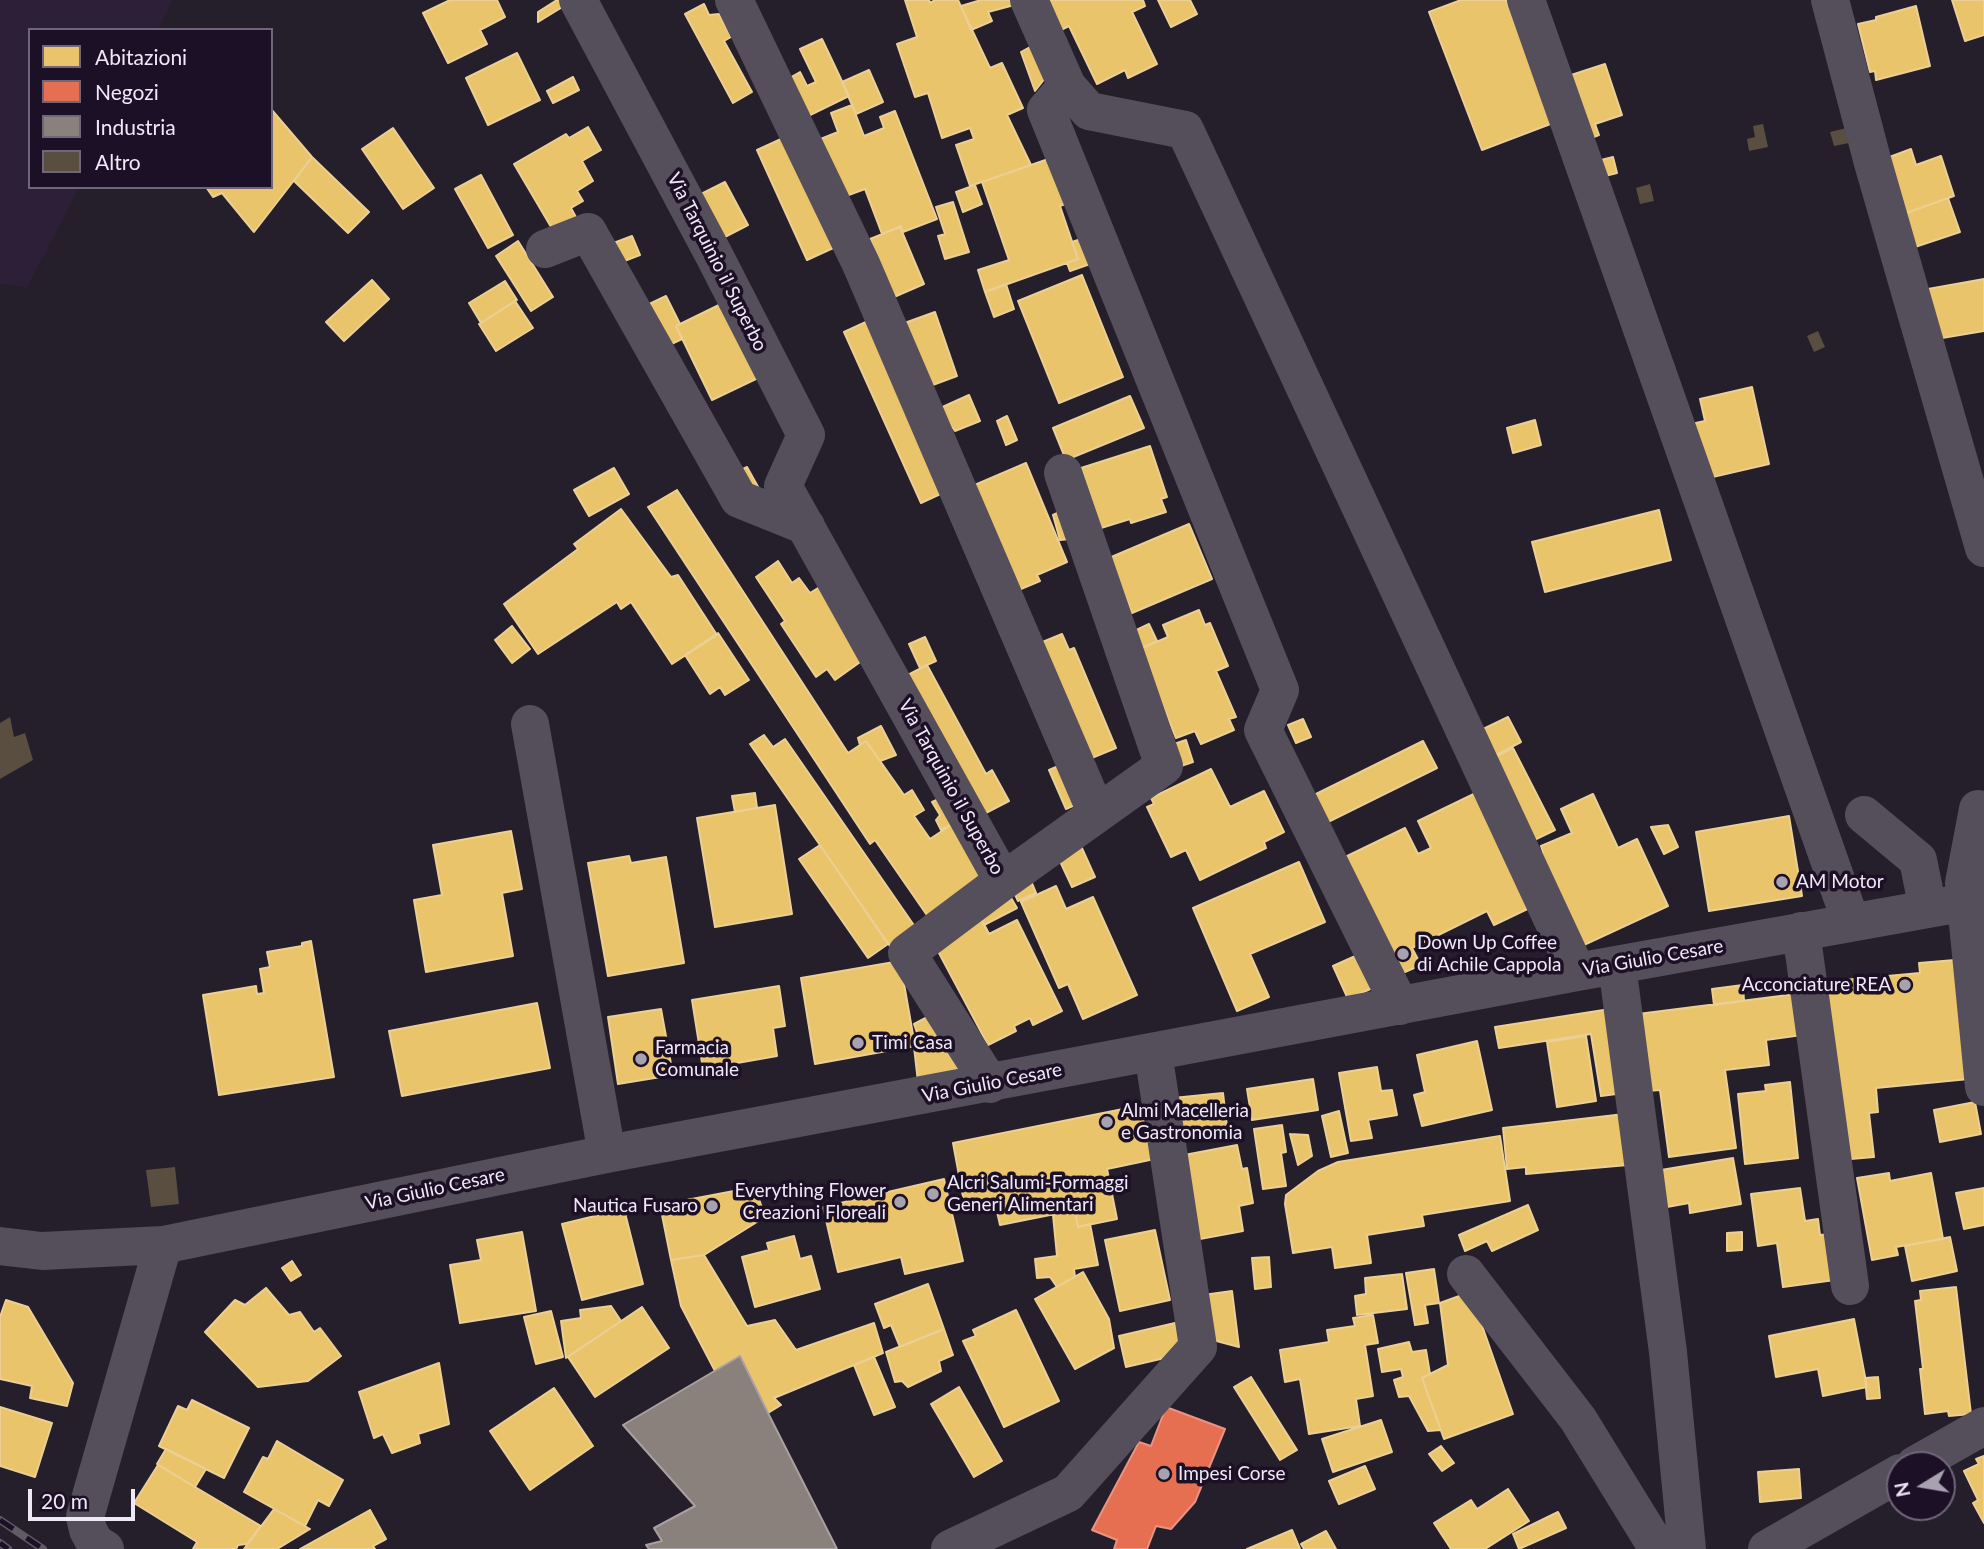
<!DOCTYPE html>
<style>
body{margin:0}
#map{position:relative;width:1984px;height:1549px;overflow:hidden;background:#251e2b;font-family:Lato,sans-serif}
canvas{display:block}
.legend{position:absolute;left:28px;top:28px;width:245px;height:161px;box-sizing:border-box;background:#1c1026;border:2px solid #70667a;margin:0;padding:9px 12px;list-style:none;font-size:21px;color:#efe8f7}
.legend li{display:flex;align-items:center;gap:14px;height:35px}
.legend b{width:35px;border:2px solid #70667a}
.north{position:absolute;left:1886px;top:1451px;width:70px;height:70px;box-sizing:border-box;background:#1c1026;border:2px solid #70667a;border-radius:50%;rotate:259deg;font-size:19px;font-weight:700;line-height:28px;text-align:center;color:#efe8f7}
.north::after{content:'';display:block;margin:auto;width:24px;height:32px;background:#a8a1b0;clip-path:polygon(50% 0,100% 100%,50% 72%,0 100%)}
.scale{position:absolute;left:28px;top:1489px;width:107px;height:32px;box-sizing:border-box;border:4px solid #efe8f7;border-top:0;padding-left:9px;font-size:21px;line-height:24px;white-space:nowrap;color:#efe8f7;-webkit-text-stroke:5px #1c1026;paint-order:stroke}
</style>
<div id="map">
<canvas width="1984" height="1549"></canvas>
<ul class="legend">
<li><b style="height:19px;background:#e9c46a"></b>Abitazioni</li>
<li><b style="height:19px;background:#e76f51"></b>Negozi</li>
<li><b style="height:19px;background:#8a817c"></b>Industria</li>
<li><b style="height:19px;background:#5a4e41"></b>Altro</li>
</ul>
<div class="north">N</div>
<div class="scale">20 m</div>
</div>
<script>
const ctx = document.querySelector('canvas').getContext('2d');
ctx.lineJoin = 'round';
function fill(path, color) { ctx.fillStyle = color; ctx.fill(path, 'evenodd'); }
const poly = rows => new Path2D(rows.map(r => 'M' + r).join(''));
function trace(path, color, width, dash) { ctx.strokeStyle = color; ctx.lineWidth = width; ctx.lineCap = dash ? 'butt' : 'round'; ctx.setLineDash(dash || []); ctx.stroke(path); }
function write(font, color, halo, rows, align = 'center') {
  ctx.font = font + ' Lato,sans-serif'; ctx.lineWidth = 7; ctx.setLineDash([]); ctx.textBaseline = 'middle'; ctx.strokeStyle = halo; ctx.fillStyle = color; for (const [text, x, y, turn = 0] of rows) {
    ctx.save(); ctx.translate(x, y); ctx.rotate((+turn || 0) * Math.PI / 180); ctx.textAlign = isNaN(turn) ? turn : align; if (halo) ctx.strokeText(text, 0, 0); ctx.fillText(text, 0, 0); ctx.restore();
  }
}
fill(poly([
 [0,0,173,0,158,30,30,30,30,187,79,187,27,288,0,283]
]), '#2e1f39');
const homes = poly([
 [450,0,497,0,505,17,480,30,487,44,448,63,423,13,450,0],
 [557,0,559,0,564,6,538,22,538,12,557,0],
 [905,0,929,0,930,3,935,0,958,0,990,68,1002,63,1023,108,1007,115,1031,165,970,186,956,145,974,139,970,128,942,138,928,93,915,97,897,44,917,37,905,0],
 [981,0,1017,0,1018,4,988,12,992,21,971,30,961,6,981,0],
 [1037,0,1143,0,1145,6,1132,12,1157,64,1128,78,1125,70,1097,84,1069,26,1053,34,1037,0],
 [1158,0,1190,0,1197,14,1171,27,1158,0],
 [1461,0,1506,0,1553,123,1482,150,1429,12,1461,0],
 [1952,0,1984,0,1984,35,1965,41,1952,0],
 [704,4,709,15,719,14,731,37,724,41,752,92,733,103,685,14,704,4],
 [1916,6,1930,66,1876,80,1875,71,1870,72,1858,24,1876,20,1876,17,1916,6],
 [822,39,849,96,806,117,786,80,800,72,807,86,816,82,800,49,822,39],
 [1039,42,1053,68,1035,91,1021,52,1039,42],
 [517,53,540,100,488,125,466,78,517,53],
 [1605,64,1622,115,1595,124,1599,135,1586,140,1565,77,1605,64],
 [869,70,883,102,856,114,842,82,869,70],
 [573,77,579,90,553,103,547,91,573,77],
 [852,105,864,136,884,128,880,117,895,111,937,219,903,232,901,226,882,234,865,189,835,200,813,142,838,132,831,113,852,105],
 [271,109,312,157,254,232,222,193,213,197,206,187,271,187,271,109],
 [588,127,601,150,582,161,593,181,577,191,583,201,571,208,577,219,554,232,514,164,566,134,569,138,588,127],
 [393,128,434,188,403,209,362,149,393,128],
 [792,134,842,244,807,260,757,150,792,134],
 [1911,149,1916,165,1941,156,1954,196,1895,217,1876,162,1911,149],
 [1057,156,1073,201,1060,206,1078,259,985,292,978,270,1009,260,982,182,1057,156],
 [312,157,369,212,348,233,294,181,312,157],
 [1613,157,1617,173,1601,177,1597,161,1613,157],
 [481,175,513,235,488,248,455,189,481,175],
 [725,182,748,225,719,240,695,197,725,182],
 [975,185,982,204,963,212,956,192,975,185],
 [1948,198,1960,232,1906,250,1895,217,1948,198],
 [953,202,969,252,945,259,938,236,945,234,936,207,953,202],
 [900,227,924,284,894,297,870,239,900,227],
 [632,236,640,255,619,263,611,244,632,236],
 [1084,238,1093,263,1070,271,1067,263,1078,259,1072,242,1084,238],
 [518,241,553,297,531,311,496,256,518,241],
 [1082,275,1123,377,1059,403,1018,301,1082,275],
 [1984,279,1984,331,1936,339,1928,289,1984,279],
 [372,280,389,299,344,341,326,322,372,280],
 [505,281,517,300,481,323,469,303,505,281],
 [1006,284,1014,309,994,317,985,292,1006,284],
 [666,296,680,324,676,326,682,339,663,348,643,307,666,296],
 [515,301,533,328,496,351,479,324,515,301],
 [721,304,758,378,712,400,676,326,721,304],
 [935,312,957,376,922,389,899,325,935,312],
 [881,315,949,490,921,503,844,332,881,315],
 [1752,387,1769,464,1704,479,1691,424,1705,421,1700,399,1752,387],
 [969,395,980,421,955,431,938,409,969,395],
 [1130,396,1144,428,1066,460,1053,428,1130,396],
 [1007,416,1017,440,1006,445,997,421,1007,416],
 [1535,420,1541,445,1513,453,1507,428,1535,420],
 [1150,446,1167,497,1161,499,1166,512,1131,523,1130,519,1101,528,1081,468,1150,446],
 [1026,463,1067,562,1037,575,1040,581,1009,594,970,487,1026,463],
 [747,467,762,494,735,473,747,467],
 [614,468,629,494,589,516,574,490,614,468],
 [677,490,848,753,866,741,904,795,912,790,924,810,914,816,930,839,954,823,992,881,931,921,875,840,870,844,648,507,677,490],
 [1070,507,1079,538,1060,540,1053,515,1070,507],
 [621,509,671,577,678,575,717,635,672,664,631,602,621,609,617,602,538,654,504,604,578,549,574,544,621,509],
 [1659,510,1671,560,1545,592,1532,542,1659,510],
 [1189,524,1212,579,1132,613,1109,558,1189,524],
 [778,561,792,583,799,578,810,593,826,583,863,660,835,680,827,669,816,677,781,624,785,621,756,577,778,561],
 [1199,610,1205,625,1210,623,1228,666,1216,671,1236,717,1229,719,1234,730,1201,744,1195,731,1176,738,1140,649,1168,637,1163,625,1199,610],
 [1149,624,1157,641,1136,651,1128,634,1149,624],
 [512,626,530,649,512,663,495,640,512,626],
 [718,633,749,680,725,695,720,687,710,694,685,655,718,633],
 [1062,634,1069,650,1074,648,1116,748,1082,762,1040,643,1062,634],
 [925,637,936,661,920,668,909,644,925,637],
 [927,665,986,774,992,770,1009,801,978,817,904,677,927,665],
 [1508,717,1521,742,1492,757,1479,731,1508,717],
 [1303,719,1311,737,1296,743,1288,725,1303,719],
 [881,726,896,755,880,761,866,741,860,745,858,738,881,726],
 [764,735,773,747,785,739,920,934,894,952,750,744,764,735],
 [1186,740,1193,762,1175,768,1168,746,1186,740],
 [1423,741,1437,768,1328,822,1314,795,1423,741],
 [1513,748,1555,830,1530,842,1489,760,1513,748],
 [1068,762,1084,801,1066,809,1049,770,1068,762],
 [1211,769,1230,807,1264,791,1284,832,1264,842,1266,848,1200,880,1186,850,1171,857,1147,807,1154,804,1151,798,1211,769],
 [1484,789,1540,903,1494,925,1487,911,1412,948,1421,965,1398,975,1341,859,1405,828,1418,854,1431,848,1418,821,1484,789],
 [755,793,757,808,735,812,732,796,755,793],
 [950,794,962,819,941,830,936,820,940,815,932,802,950,794],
 [1593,794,1618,848,1637,839,1668,906,1573,950,1536,855,1543,852,1541,846,1572,833,1561,809,1593,794],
 [775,805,792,914,715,927,697,818,775,805],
 [1789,816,1802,896,1709,911,1696,832,1789,816],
 [1668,825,1678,847,1664,854,1651,827,1668,825],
 [511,831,522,889,502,893,513,956,426,972,414,900,442,895,433,845,511,831],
 [820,845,888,944,868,958,799,859,820,845],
 [1081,846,1095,877,1072,887,1058,857,1081,846],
 [629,856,631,863,666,857,684,963,608,976,588,863,629,856],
 [1299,862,1325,922,1250,954,1269,997,1237,1011,1193,908,1299,862],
 [1031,881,1036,893,1018,901,1012,888,1031,881],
 [1056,886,1066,909,1093,897,1137,995,1083,1019,1068,984,1059,988,1021,902,1056,886],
 [1010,896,1017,908,984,925,979,914,1010,896],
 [979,914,989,934,1017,920,1062,1011,1033,1025,1030,1018,1014,1026,1016,1031,988,1045,932,940,979,914],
 [311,941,334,1077,219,1095,203,995,256,986,257,994,264,993,260,969,270,967,267,952,302,946,302,943,311,941],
 [1362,953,1377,986,1348,999,1333,966,1362,953],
 [1967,959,1969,1079,1876,1088,1878,1112,1869,1113,1874,1157,1839,1160,1822,982,1920,973,1919,963,1967,959],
 [900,961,915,1046,815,1064,801,978,900,961],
 [1743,985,1744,1001,1714,1005,1712,989,1743,985],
 [779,986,785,1026,773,1028,777,1056,703,1069,692,1000,779,986],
 [1804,993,1809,1034,1766,1040,1769,1065,1725,1070,1736,1148,1669,1157,1660,1090,1648,1091,1638,1014,1804,993],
 [537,1003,550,1068,402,1096,389,1031,537,1003],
 [661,1009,673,1075,618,1084,608,1017,661,1009],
 [1610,1009,1624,1093,1601,1096,1591,1034,1499,1048,1495,1027,1610,1009],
 [937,1012,968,1066,918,1082,914,1047,921,1044,914,1024,937,1012],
 [1586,1036,1596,1101,1557,1107,1547,1042,1586,1036],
 [1477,1041,1492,1110,1422,1126,1414,1095,1425,1092,1417,1055,1477,1041],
 [1377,1067,1381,1091,1392,1090,1397,1115,1368,1120,1372,1138,1351,1141,1339,1073,1377,1067],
 [1313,1079,1318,1110,1252,1120,1247,1089,1313,1079],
 [1790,1082,1798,1158,1745,1164,1738,1094,1766,1091,1765,1085,1790,1082],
 [1223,1093,1228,1135,1178,1140,1173,1098,1223,1093],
 [1975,1102,1981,1134,1940,1142,1934,1110,1975,1102],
 [1153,1103,1164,1157,1107,1169,1117,1219,1078,1227,1075,1210,1000,1225,996,1207,966,1213,953,1143,1153,1103],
 [1339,1111,1348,1153,1331,1157,1322,1116,1339,1111],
 [1633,1113,1639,1164,1526,1174,1526,1167,1507,1169,1503,1128,1633,1113],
 [1282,1125,1286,1152,1281,1153,1286,1186,1263,1189,1254,1129,1282,1125],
 [1290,1134,1308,1135,1312,1156,1298,1165,1290,1134],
 [1500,1136,1510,1201,1422,1215,1424,1226,1367,1235,1371,1263,1335,1268,1332,1247,1293,1253,1285,1204,1286,1195,1318,1171,1338,1162,1500,1136],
 [1237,1145,1242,1169,1247,1168,1253,1203,1239,1206,1243,1231,1200,1239,1179,1156,1237,1145],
 [1733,1158,1741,1204,1690,1213,1689,1203,1667,1207,1661,1170,1733,1158],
 [1889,1173,1890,1181,1931,1173,1943,1239,1896,1247,1898,1255,1872,1260,1857,1178,1889,1173],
 [944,1179,963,1261,905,1274,901,1257,838,1272,823,1207,944,1179],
 [755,1187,765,1217,704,1255,671,1260,660,1205,755,1187],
 [1800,1188,1805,1221,1818,1219,1820,1235,1829,1234,1835,1280,1783,1287,1777,1243,1758,1246,1751,1194,1800,1188],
 [1984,1188,1984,1225,1964,1229,1956,1193,1984,1188],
 [1528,1205,1538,1230,1492,1251,1487,1241,1465,1251,1459,1235,1528,1205],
 [624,1209,643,1284,582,1300,562,1224,624,1209],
 [1075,1210,1078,1227,1090,1224,1098,1265,1074,1269,1075,1277,1057,1287,1050,1277,1037,1278,1035,1259,1057,1256,1053,1215,1075,1210],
 [1155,1230,1170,1300,1120,1311,1105,1240,1155,1230],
 [522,1232,536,1311,460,1323,450,1265,481,1260,477,1240,522,1232],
 [1742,1232,1742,1250,1727,1251,1727,1233,1742,1232],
 [794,1236,800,1259,811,1256,820,1289,755,1307,742,1257,769,1250,767,1243,794,1236],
 [1950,1237,1957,1271,1912,1281,1905,1246,1950,1237],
 [704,1255,747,1326,775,1320,796,1350,874,1323,883,1353,774,1398,781,1405,768,1413,740,1356,715,1371,681,1306,671,1260,704,1255],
 [1269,1257,1271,1287,1255,1289,1252,1258,1269,1257],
 [292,1261,301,1275,291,1281,282,1268,292,1261],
 [1434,1269,1439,1303,1425,1305,1428,1323,1415,1325,1406,1273,1434,1269],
 [1083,1272,1109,1319,1114,1348,1075,1369,1035,1299,1083,1272],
 [1402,1274,1407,1309,1357,1315,1355,1296,1366,1294,1365,1278,1402,1274],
 [928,1284,944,1329,900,1347,891,1325,884,1328,875,1304,928,1284],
 [1956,1287,1971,1414,1949,1416,1948,1411,1925,1414,1920,1369,1923,1369,1915,1301,1921,1300,1920,1291,1956,1287],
 [266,1288,289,1315,300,1312,314,1332,320,1328,341,1356,308,1381,258,1387,205,1332,235,1300,245,1305,266,1288],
 [1232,1291,1239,1347,1209,1339,1203,1295,1232,1291],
 [1462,1295,1478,1314,1513,1414,1444,1439,1422,1378,1448,1365,1440,1303,1462,1295],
 [6,1300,28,1307,73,1383,67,1406,30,1398,32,1386,0,1379,0,1317,6,1300],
 [611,1306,621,1321,566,1358,561,1321,581,1318,580,1310,611,1306],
 [642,1307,669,1348,595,1397,568,1357,642,1307],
 [1016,1310,1059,1401,1004,1427,963,1341,976,1336,973,1330,1016,1310],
 [551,1311,563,1357,536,1364,524,1317,551,1311],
 [1373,1315,1378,1343,1365,1345,1373,1396,1356,1399,1360,1426,1309,1434,1300,1379,1285,1382,1280,1350,1329,1342,1327,1330,1355,1326,1353,1318,1373,1315],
 [1854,1319,1867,1387,1823,1396,1818,1369,1776,1377,1769,1336,1854,1319],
 [1175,1323,1182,1354,1126,1367,1119,1336,1175,1323],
 [944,1329,953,1355,939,1361,941,1371,908,1387,902,1381,895,1382,886,1352,944,1329],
 [1409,1342,1412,1352,1426,1350,1430,1374,1422,1378,1441,1430,1428,1431,1409,1396,1399,1397,1394,1380,1403,1377,1401,1369,1382,1372,1378,1349,1409,1342],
 [874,1357,895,1407,874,1415,854,1365,874,1357],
 [439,1363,449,1424,418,1434,420,1443,392,1453,383,1434,374,1438,359,1392,439,1363],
 [1251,1377,1297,1450,1280,1460,1234,1387,1251,1377],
 [1878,1377,1880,1398,1867,1399,1865,1378,1878,1377],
 [959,1387,1002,1461,974,1477,931,1404,959,1387],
 [554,1388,593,1446,530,1490,490,1431,554,1388],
 [192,1400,249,1428,224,1478,159,1446,178,1406,187,1410,192,1400],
 [0,1407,52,1423,35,1477,0,1466,0,1407],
 [1381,1420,1392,1452,1333,1472,1322,1439,1381,1420],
 [277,1441,343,1480,329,1506,318,1500,305,1526,244,1492,263,1457,268,1459,277,1441],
 [1441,1446,1454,1463,1442,1471,1429,1454,1441,1446],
 [166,1449,206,1469,195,1487,157,1464,166,1449],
 [1984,1456,1984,1523,1973,1503,1978,1500,1964,1471,1979,1464,1976,1459,1984,1456],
 [158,1465,195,1487,261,1526,247,1544,238,1545,236,1549,193,1549,197,1542,134,1503,158,1465],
 [1365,1466,1375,1489,1339,1504,1329,1481,1365,1466],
 [1799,1469,1801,1498,1760,1502,1758,1472,1799,1469],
 [1508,1489,1529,1521,1485,1549,1451,1549,1434,1523,1471,1500,1477,1509,1508,1489],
 [274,1509,310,1529,277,1549,244,1549,274,1509],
 [370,1510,386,1539,373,1546,375,1549,300,1549,370,1510],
 [1558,1512,1566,1528,1519,1549,1513,1534,1558,1512],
 [1292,1530,1300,1549,1247,1549,1292,1530],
 [1326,1531,1336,1549,1304,1549,1301,1544,1326,1531]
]);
fill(homes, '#e9c46a');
trace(homes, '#ebcf94', 2);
const shops = poly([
 [1166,1407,1225,1429,1195,1502,1171,1529,1156,1526,1147,1549,1114,1549,1117,1540,1092,1530,1139,1442,1151,1446,1166,1407]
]);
fill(shops, '#e76f51');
trace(shops, '#e99383', 2);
const industry = poly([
 [740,1356,768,1413,837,1549,649,1549,646,1545,662,1541,654,1528,695,1506,623,1425,740,1356]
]);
fill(industry, '#8a817c');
trace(industry, '#a8a0a1', 2);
fill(poly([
 [1763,124,1768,147,1749,151,1747,139,1755,137,1753,126],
 [1855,126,1859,141,1834,146,1830,132],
 [1650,184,1654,201,1640,204,1636,188],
 [1818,331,1825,347,1814,352,1807,336],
 [10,717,14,737,25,733,33,760,0,779,0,723],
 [175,1167,179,1204,151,1207,146,1170]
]), '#5a4e41');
trace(poly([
 [578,0,715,257,806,435,783,486,1003,881,907,953,990,1084],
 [734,0,861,264,1097,814],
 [1029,0,1067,86,1046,110,1280,690,1263,730,1400,1006],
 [1526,0,1851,922],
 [1830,0,1873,163,1984,548],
 [1067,86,1089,111,1185,130,1577,972],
 [545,249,588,232,739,499,806,526],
 [530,724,607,1154],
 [1978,809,1964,883,1984,1087],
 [1864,815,1918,860,1928,909],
 [1003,881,1164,766,1063,473],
 [1801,931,1850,1286],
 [1617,965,1668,1352,1687,1549],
 [0,1246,42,1251,163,1245,607,1154,1577,972,1984,899],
 [1466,1274,1578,1419,1658,1549],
 [1915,1465,1984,1426],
 [105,1549,95,1543,88,1530,85,1517,163,1245],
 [950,1549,1068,1493,1198,1347,1153,1052],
 [1767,1549,1900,1473]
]), '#554e5b', 38);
const rail = poly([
 [0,1520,43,1549],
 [0,1543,8,1549]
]);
trace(rail, '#615b66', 8);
trace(rail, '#1c1026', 5, [16]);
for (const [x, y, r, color] of [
 [1782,882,7,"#a8a1b0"],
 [1403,954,7,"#a8a1b0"],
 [1905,985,7,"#a8a1b0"],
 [858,1043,7,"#a8a1b0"],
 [641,1059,7,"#a8a1b0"],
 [1107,1122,7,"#a8a1b0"],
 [933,1194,7,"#a8a1b0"],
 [900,1202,7,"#a8a1b0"],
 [712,1206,7,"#a8a1b0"],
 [1164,1474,7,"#a8a1b0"]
]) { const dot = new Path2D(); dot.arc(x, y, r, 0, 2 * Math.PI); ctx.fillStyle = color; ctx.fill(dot); trace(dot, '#1c1026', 2.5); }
write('19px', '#efe8f7', '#1c1026', [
 ["Via Tarquinio il Superbo",717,262,63],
 ["Via Tarquinio il Superbo",951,787,61],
 ["Via Giulio Cesare",1653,958,-10],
 ["Via Giulio Cesare",992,1083,-11],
 ["Via Giulio Cesare",435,1189,-12]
]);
write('19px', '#efe8f7', '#1c1026', [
 ["AM Motor",1796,882],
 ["Down Up Coffee",1417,943],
 ["di Achile Cappola",1417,965],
 ["Acconciature REA",1891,985,"right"],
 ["Timi Casa",872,1043],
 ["Farmacia",655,1048],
 ["Comunale",655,1070],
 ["Almi Macelleria",1121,1111],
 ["e Gastronomia",1121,1133],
 ["Alcri Salumi-Formaggi",947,1183],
 ["Generi Alimentari",947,1205],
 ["Everything Flower",886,1191,"right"],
 ["Creazioni Floreali",886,1213,"right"],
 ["Nautica Fusaro",698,1206,"right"],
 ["Impesi Corse",1178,1474]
], 'left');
</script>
